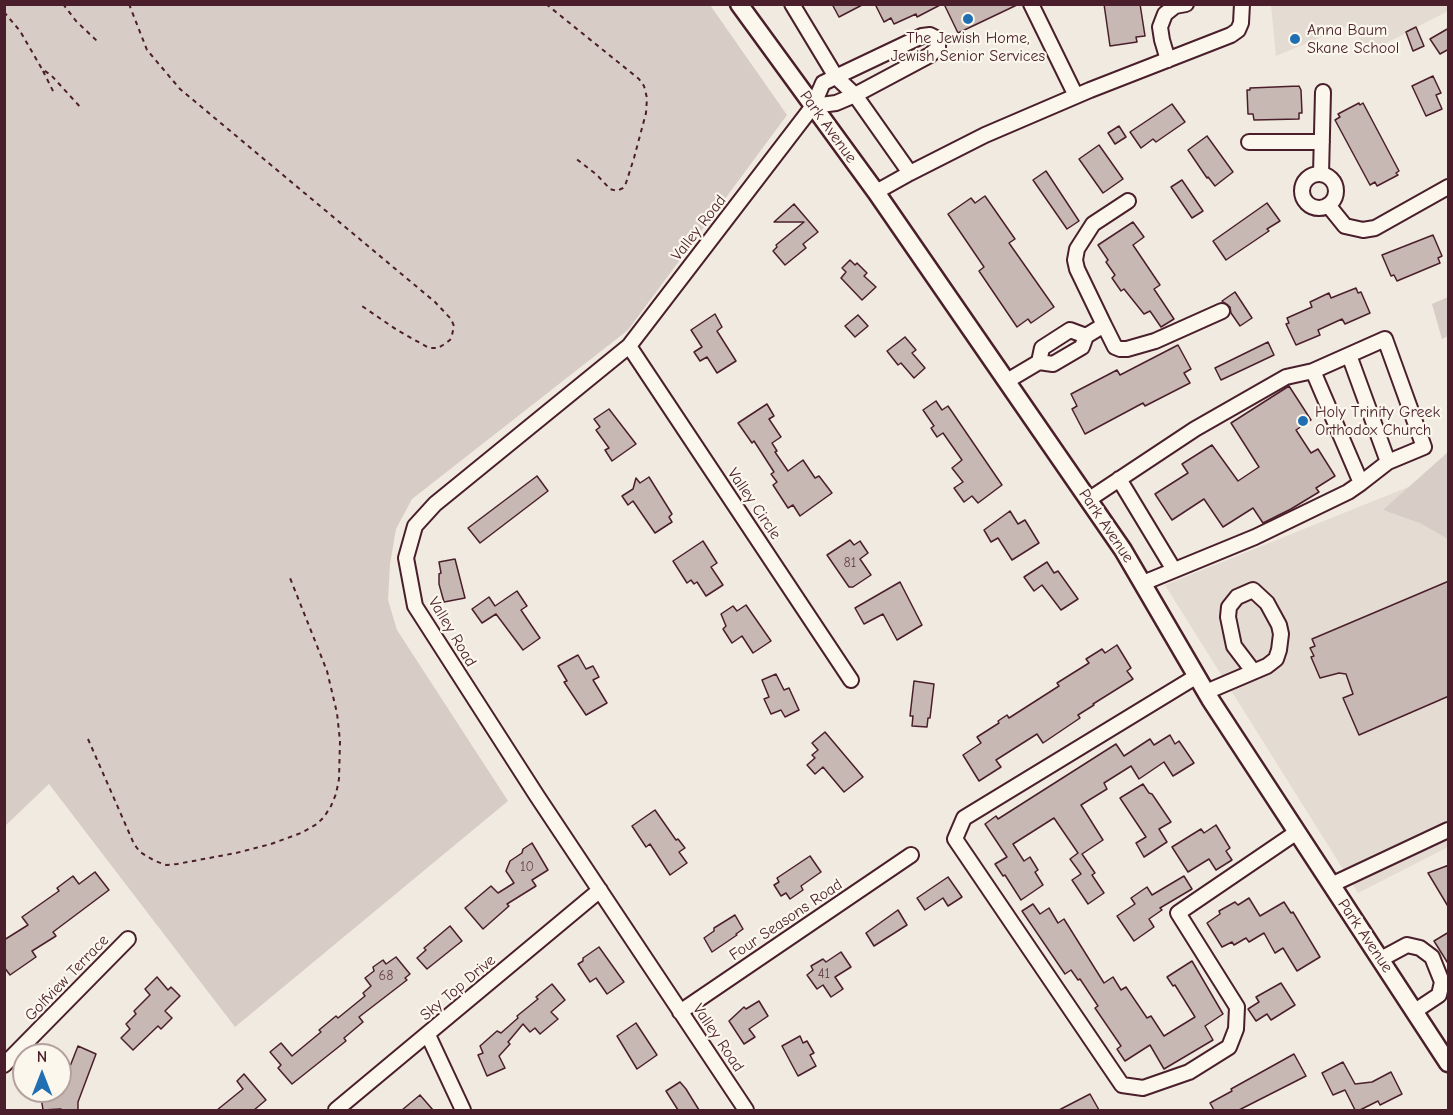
<!DOCTYPE html>
<style>
body{margin:0}
#map{position:relative;width:1453px;height:1115px;overflow:hidden;background:#f0eae0;font-family:"Comic Neue",sans-serif}
canvas{display:block}
.frame{position:absolute;inset:0;border:6px solid #4a1f2b;pointer-events:none}
.north{position:absolute;left:12px;top:1043px;width:60px;height:60px;box-sizing:border-box;background:#fbf7ec;border:2px solid #b4a19f;border-radius:50%;rotate:0deg;font-size:16px;font-weight:700;line-height:24px;text-align:center;color:#4a1f2b}
.north::after{content:'';display:block;margin:auto;width:21px;height:27px;background:#1f6fb2;clip-path:polygon(50% 0,100% 100%,50% 72%,0 100%)}
</style>
<div id="map">
<canvas width="1453" height="1115"></canvas>
<div class="frame"></div>
<div class="north">N</div>
</div>
<script>
const ctx = document.querySelector('canvas').getContext('2d');
ctx.lineJoin = 'round';
function fill(path, color) { ctx.fillStyle = color; ctx.fill(path, 'evenodd'); }
const poly = rows => new Path2D(rows.map(r => 'M' + r).join(''));
function trace(path, color, width, dash) { ctx.strokeStyle = color; ctx.lineWidth = width; ctx.lineCap = dash ? 'butt' : 'round'; ctx.setLineDash(dash || []); ctx.stroke(path); }
function write(font, color, halo, rows, align = 'center') {
  ctx.font = font + ' "Comic Neue",sans-serif'; ctx.lineWidth = 4.5; ctx.setLineDash([]); ctx.textBaseline = 'middle'; ctx.strokeStyle = halo; ctx.fillStyle = color; for (const [text, x, y, turn = 0] of rows) {
    ctx.save(); ctx.translate(x, y); ctx.rotate((+turn || 0) * Math.PI / 180); ctx.textAlign = isNaN(turn) ? turn : align; if (halo) ctx.strokeText(text, 0, 0); ctx.fillText(text, 0, 0); ctx.restore();
  }
}
fill(poly([
 [1448,4,1448,11,1367,53,1352,24,1276,56,1271,5],
 [1448,471,1448,847,1358,893,1165,585]
]), '#e4dbd2');
fill(poly([
 [5,4,710,5,787,115,628,330,412,499,396,529,390,564,388,600,397,630,508,801,235,1027,49,784,5,826],
 [1448,297,1448,336,1442,339,1432,304],
 [1448,452,1448,539,1420,523,1383,510]
]), '#d8ccc6');
const building = poly([
 [832,4,864,4,839,17,832,4],
 [875,4,942,4,917,17,916,14,894,24,891,18,884,22,875,4],
 [944,4,1019,4,958,33,944,4],
 [1104,4,1140,4,1145,36,1136,37,1137,42,1110,46,1104,4],
 [1416,27,1424,46,1413,51,1406,32,1416,27],
 [1449,28,1449,49,1440,54,1430,39,1449,28],
 [1433,76,1441,93,1436,95,1442,109,1426,116,1412,86,1433,76],
 [1299,86,1301,90,1302,113,1299,113,1299,119,1254,120,1253,114,1248,114,1247,90,1250,90,1250,88,1299,86],
 [1359,103,1360,105,1363,103,1399,171,1396,173,1398,175,1377,186,1375,182,1370,185,1335,120,1340,117,1338,114,1359,103],
 [1172,104,1185,122,1156,142,1153,139,1141,148,1130,132,1172,104],
 [1119,126,1126,137,1115,144,1108,133,1119,126],
 [1207,136,1233,172,1215,186,1208,177,1207,178,1188,150,1207,136],
 [1099,145,1123,179,1103,193,1079,159,1099,145],
 [1046,171,1079,221,1067,229,1033,180,1046,171],
 [1182,180,1203,211,1192,218,1171,187,1182,180],
 [985,196,1015,239,1009,243,1054,307,1031,323,1028,319,1017,327,979,271,984,267,950,217,948,214,971,198,975,203,985,196],
 [1267,203,1280,221,1267,229,1269,231,1226,260,1213,241,1267,203],
 [794,204,818,232,803,244,806,248,785,265,773,251,777,247,776,245,804,222,774,222,794,204],
 [1133,222,1144,237,1133,245,1160,285,1154,289,1174,319,1161,327,1150,311,1144,314,1124,289,1121,291,1112,278,1115,275,1106,262,1108,260,1098,245,1133,222],
 [1433,235,1442,256,1438,258,1440,263,1397,281,1394,275,1391,276,1382,255,1433,235],
 [850,260,855,265,857,263,867,273,864,276,876,287,862,300,841,278,846,272,842,268,850,260],
 [1356,288,1358,293,1361,292,1370,313,1345,324,1342,319,1318,330,1320,335,1296,345,1286,324,1289,323,1287,318,1312,307,1310,302,1329,293,1331,298,1356,288],
 [1235,292,1252,318,1240,326,1231,313,1230,307,1222,301,1235,292],
 [715,314,722,327,717,331,736,361,717,373,707,357,700,361,694,352,702,347,691,330,715,314],
 [858,315,868,326,855,337,845,326,858,315],
 [905,337,916,350,912,353,925,368,914,378,901,363,898,365,887,351,905,337],
 [1268,342,1274,355,1221,380,1215,368,1268,342],
 [1178,345,1191,369,1184,373,1190,383,1145,406,1143,403,1085,434,1072,409,1077,406,1071,394,1117,370,1120,375,1178,345],
 [1289,386,1311,420,1296,430,1311,453,1318,449,1335,476,1316,488,1319,492,1291,509,1263,523,1253,508,1223,527,1204,499,1172,520,1155,494,1188,473,1182,464,1212,445,1238,481,1259,467,1231,423,1289,386],
 [936,401,942,410,948,406,1002,485,978,503,972,496,964,502,954,488,963,482,952,468,962,460,943,433,937,437,931,428,934,426,923,410,936,401],
 [767,404,774,416,769,419,781,437,772,443,777,451,775,452,788,471,803,460,815,478,819,476,832,493,800,516,793,505,788,508,773,485,777,482,771,474,774,472,754,441,752,443,738,423,767,404],
 [609,409,636,444,612,461,605,450,609,448,596,430,600,427,594,419,609,409],
 [537,476,548,491,480,543,468,528,537,476],
 [649,477,672,514,669,517,672,522,655,533,633,501,628,505,622,496,633,489,636,478,640,483,649,477],
 [1010,511,1018,524,1025,520,1039,543,1012,560,998,538,991,542,984,530,1010,511],
 [850,540,854,545,860,541,868,553,860,559,871,575,853,587,849,587,827,555,850,540],
 [703,541,717,563,711,567,723,585,706,596,697,582,694,584,691,580,687,583,673,561,703,541],
 [455,559,465,598,444,602,439,584,439,574,441,573,439,562,455,559],
 [1047,562,1054,573,1058,571,1078,599,1061,610,1042,585,1034,591,1024,577,1047,562],
 [1449,581,1449,696,1359,735,1343,698,1353,694,1346,674,1339,673,1320,678,1311,657,1314,656,1310,648,1315,646,1312,639,1449,581],
 [900,582,922,625,897,640,883,614,864,624,855,608,900,582],
 [517,591,527,606,521,610,540,638,523,650,496,614,482,623,472,609,489,597,495,606,517,591],
 [746,605,771,641,753,653,742,636,732,643,723,629,726,626,721,614,733,606,737,611,746,605],
 [1117,645,1131,668,1127,671,1133,679,1093,704,1094,705,1078,715,1080,718,1043,743,1037,734,996,760,1001,767,979,781,963,755,981,743,977,737,999,723,998,721,1007,715,1009,718,1059,686,1057,683,1089,663,1086,659,1102,649,1105,653,1117,645],
 [578,655,586,669,593,666,599,677,593,680,607,703,586,715,564,682,567,681,558,666,578,655],
 [776,674,784,690,789,688,799,710,785,717,781,710,771,714,764,699,769,697,762,680,776,674],
 [914,681,934,684,930,718,928,718,927,727,912,726,913,716,910,716,914,681],
 [825,732,863,777,844,792,823,767,815,774,807,765,815,758,812,755,818,750,812,743,825,732],
 [1170,735,1175,744,1179,741,1194,763,1173,776,1164,762,1139,779,1131,766,1104,783,1107,789,1081,805,1103,840,1082,854,1095,873,1092,875,1104,893,1088,904,1072,880,1081,874,1070,859,1078,853,1054,818,1013,844,1024,861,1030,857,1038,870,1035,872,1043,885,1021,900,1005,875,1003,876,995,864,1007,857,985,824,996,816,998,819,1116,744,1124,756,1150,739,1154,745,1170,735],
 [1143,784,1149,793,1152,794,1171,822,1159,829,1167,842,1144,857,1136,843,1146,837,1120,798,1143,784],
 [655,810,676,840,678,839,685,848,679,852,687,863,670,875,650,844,646,847,632,826,655,810],
 [1216,825,1230,848,1226,851,1232,860,1216,870,1209,859,1188,872,1172,847,1201,829,1204,833,1216,825],
 [532,843,548,870,532,880,536,886,507,904,509,906,483,929,465,908,491,886,498,893,514,883,506,871,510,861,522,853,523,849,532,843],
 [810,856,821,872,801,886,803,890,790,899,786,893,781,896,774,885,779,882,777,878,810,856],
 [1449,865,1449,908,1428,873,1449,865],
 [95,872,109,890,53,932,56,936,32,951,36,957,10,975,4,967,4,940,28,925,22,917,59,891,57,888,73,876,79,884,95,872],
 [1184,876,1192,889,1160,908,1162,910,1149,919,1154,927,1134,941,1117,916,1135,904,1131,898,1147,887,1152,895,1184,876],
 [948,877,962,897,948,906,943,898,925,910,917,898,948,877],
 [1249,898,1260,916,1284,902,1291,913,1293,912,1320,957,1297,971,1283,948,1275,953,1264,933,1249,942,1246,938,1234,945,1232,942,1222,947,1207,923,1220,914,1219,911,1235,902,1238,905,1249,898],
 [1033,904,1040,914,1049,908,1058,923,1064,919,1104,983,1113,977,1121,990,1126,987,1147,1018,1151,1016,1164,1036,1195,1017,1175,985,1173,986,1167,977,1192,961,1223,1014,1205,1026,1213,1040,1164,1069,1150,1045,1125,1061,1117,1049,1121,1046,1095,1008,1098,1006,1080,979,1078,980,1071,970,1065,974,1022,911,1033,904],
 [898,910,907,925,874,946,866,933,898,910],
 [735,915,743,929,736,934,737,935,712,952,704,938,714,931,714,928,735,915],
 [450,926,462,941,427,969,417,958,426,950,424,948,450,926],
 [1449,932,1449,965,1434,941,1449,932],
 [599,947,624,982,607,994,596,978,590,982,578,964,583,961,583,958,599,947],
 [841,952,851,967,835,977,843,989,831,997,823,985,817,989,807,975,813,970,811,966,823,959,826,962,841,952],
 [396,957,410,974,405,978,407,980,359,1017,363,1022,344,1038,346,1041,292,1084,278,1068,281,1065,270,1052,281,1043,292,1056,321,1032,319,1030,336,1016,338,1018,365,996,363,993,371,986,365,978,374,971,373,967,383,960,386,964,396,957],
 [157,977,168,990,171,987,180,996,165,1011,172,1018,161,1029,158,1026,133,1050,121,1038,130,1029,126,1024,136,1014,134,1011,150,995,145,989,157,977],
 [1281,983,1295,1005,1271,1020,1267,1014,1256,1021,1248,1009,1259,1002,1256,997,1281,983],
 [552,984,565,1000,551,1012,558,1019,540,1034,535,1028,530,1032,523,1024,508,1042,510,1044,499,1056,505,1068,487,1076,478,1055,483,1053,480,1046,497,1031,501,1033,518,1018,517,1016,538,999,536,997,552,984],
 [759,1001,768,1016,749,1029,755,1037,744,1044,729,1021,744,1007,746,1009,759,1001],
 [636,1023,657,1055,637,1069,617,1036,636,1023],
 [800,1036,803,1043,807,1041,814,1053,810,1055,816,1066,798,1076,782,1046,800,1036],
 [78,1046,96,1054,78,1102,78,1110,61,1110,61,1109,43,1110,40,1091,60,1091,60,1083,65,1079,78,1046],
 [1294,1054,1306,1076,1239,1110,1214,1110,1210,1103,1232,1091,1231,1089,1294,1054],
 [1343,1062,1355,1084,1372,1082,1391,1072,1402,1094,1380,1105,1378,1101,1360,1110,1355,1110,1345,1090,1333,1095,1322,1073,1343,1062],
 [244,1074,266,1100,254,1110,217,1110,243,1089,237,1081,244,1074],
 [680,1082,686,1089,699,1110,678,1110,666,1091,680,1082],
 [1090,1094,1099,1110,1059,1110,1090,1094],
 [420,1095,433,1110,402,1110,420,1095]
]);
fill(building, '#c8b8b3');
trace(building, '#4a1f2b', 1.5);
const minor = poly([
 [792,4,836,77,855,95,910,173],
 [1031,4,1076,96],
 [1168,60,1162,40,1160,27,1165,14,1175,6,1186,4],
 [1249,142,1322,142],
 [1321,174,1323,92],
 '1302 191a17 17 0 1 1 34 0a17 17 0 1 1-34 0Z',
 [876,192,910,173,985,135,1090,90,1231,35,1238,30,1241,23,1242,4],
 [1328,205,1345,226,1363,230,1375,228,1448,187],
 [1104,325,1077,269,1075,260,1077,249,1093,224,1128,201],
 [629,346,851,680],
 [1349,355,1388,462],
 [1039,362,1042,348,1070,330,1086,336],
 [1313,371,1385,339,1424,447,1388,462,1361,483],
 [1007,381,1039,362,1053,364,1082,347,1086,336,1104,325,1115,347,1120,349,1127,349,1155,341,1222,311],
 [1119,479,1174,570],
 [1088,500,1195,429,1286,377,1313,371,1361,483,1348,492,1255,537,1143,583],
 [1197,676,964,818,955,839,1122,1085,1143,1088,1189,1072,1229,1047,1236,1029,1237,1007,1178,913,1297,832],
 [1206,692,1267,666,1276,659,1279,650,1281,634,1279,625,1267,603,1253,590,1237,597,1229,607,1228,617,1234,646,1253,671],
 [1331,885,1448,830],
 [1381,959,1407,945,1420,948,1432,957,1442,982,1439,995,1415,1011],
 [680,1012,911,855],
 [428,1035,463,1110],
 [4,1065,128,939],
 [336,1110,600,890],
 [746,1110,537,796,415,606,406,558,415,526,435,504,629,346,813,106,823,83,922,36,930,35,938,39,938,48,930,55,855,95,836,103,813,106]
]);
const major = poly([
 [739,4,876,192,1123,550,1210,699,1448,1063]
]);
trace(minor, '#4a1f2b', 18);
trace(major, '#4a1f2b', 21);
trace(poly([
 [63,4,76,21,97,41],
 [129,4,147,50,180,89,435,302,451,319,454,326,452,335,450,340,443,345,438,348,429,348,397,330,359,304],
 [546,4,639,79,644,86,647,98,646,113,634,158,626,183,623,188,617,191,610,189,597,175,574,157],
 [4,12,20,31,42,69,51,75,82,109],
 [43,71,55,95],
 [88,739,134,844,140,852,155,861,166,865,177,864,236,853,271,844,301,833,317,824,324,817,331,806,336,794,339,779,340,741,337,713,327,671,290,578]
]), '#4a1f2b', 2, [4.5, 4.5]);
trace(minor, '#fbf7ec', 14);
trace(major, '#fbf7ec', 16);
for (const [x, y, r, color] of [
 [968,19,6,"#1f6fb2"],
 [1295,39,6,"#1f6fb2"],
 [1303,421,6,"#1f6fb2"]
]) { const dot = new Path2D(); dot.arc(x, y, r, 0, 2 * Math.PI); ctx.fillStyle = color; ctx.fill(dot); trace(dot, '#fbf7ec', 2); }
write('14px', '#6a454d', null, [
 ["81",850,563],
 ["10",527,867],
 ["41",824,974],
 ["68",386,976]
]);
write('16px', '#4a1f2b', '#fbf7ec', [
 ["Anna Baum",1307,30],
 ["Skane School",1307,48],
 ["The Jewish Home,",968,38,"center"],
 ["Jewish Senior Services",968,56,"center"],
 ["Holy Trinity Greek",1315,412],
 ["Orthodox Church",1315,430]
], 'left');
write('16px', '#4a1f2b', '#fbf7ec', [
 ["Park Avenue",828,127,54],
 ["Valley Road",699,228,-52],
 ["Valley Circle",754,504,56],
 ["Park Avenue",1106,526,56],
 ["Valley Road",452,632,59],
 ["Four Seasons Road",786,920,-34],
 ["Park Avenue",1365,936,56],
 ["Golfview Terrace",67,978,-46],
 ["Sky Top Drive",458,988,-40],
 ["Valley Road",718,1038,56]
]);
</script>
